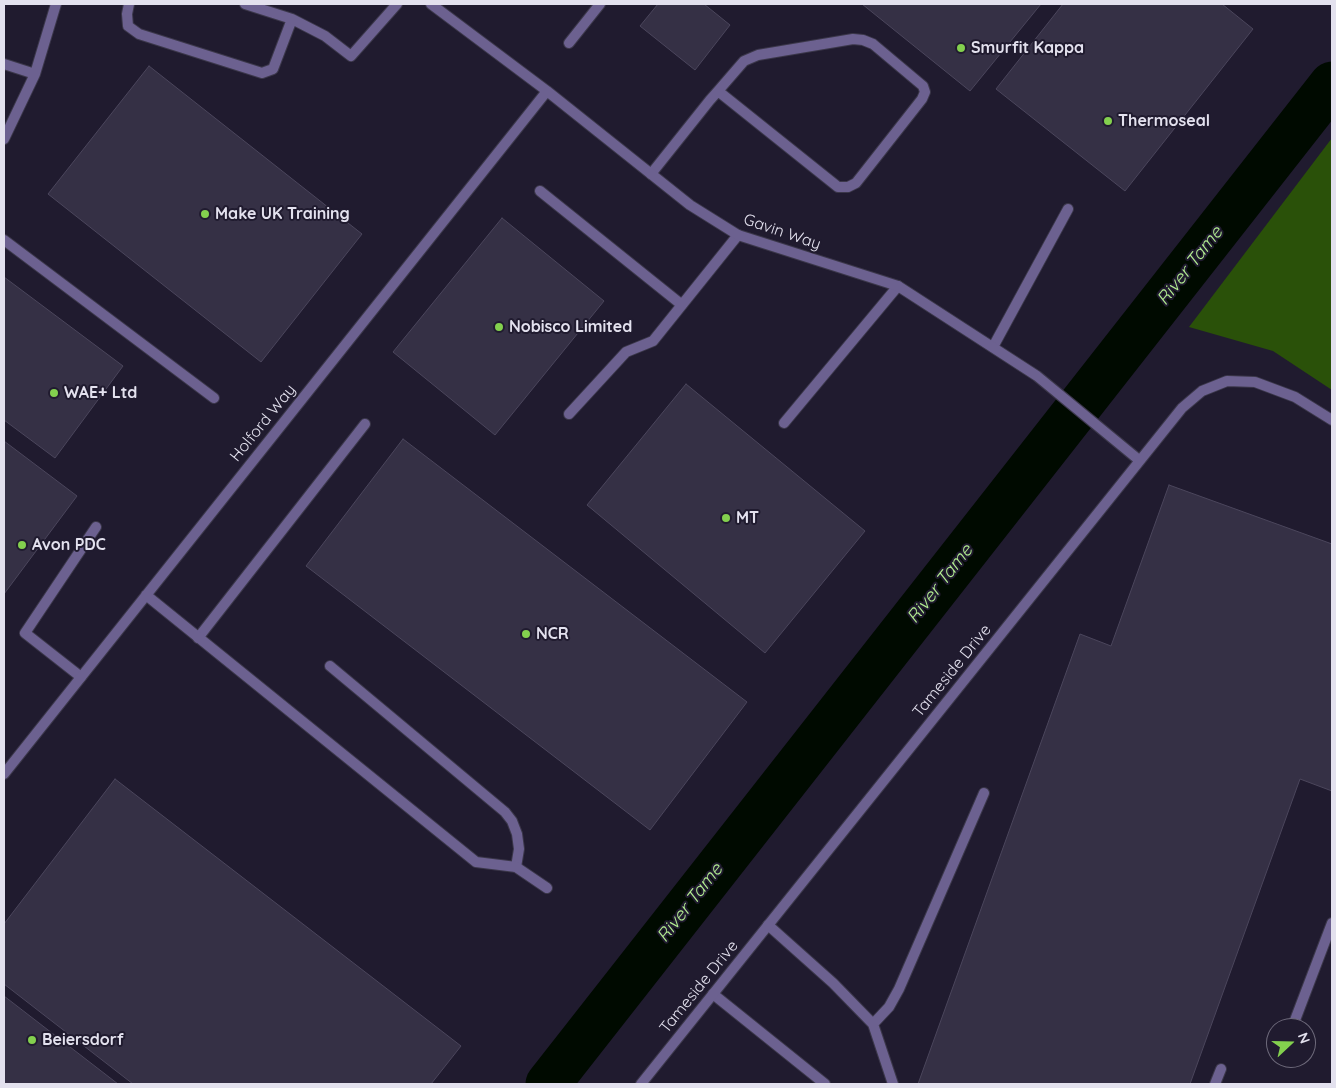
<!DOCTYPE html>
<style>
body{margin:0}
#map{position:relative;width:1336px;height:1088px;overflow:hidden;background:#201b2f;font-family:Quicksand,sans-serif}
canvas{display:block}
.frame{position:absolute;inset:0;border:5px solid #e3e1ee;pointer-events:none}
.north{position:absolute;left:1266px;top:1018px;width:50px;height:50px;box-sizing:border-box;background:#201b2f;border:1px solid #6e6a7b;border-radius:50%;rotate:69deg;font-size:14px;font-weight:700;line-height:20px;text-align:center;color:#e3e1ee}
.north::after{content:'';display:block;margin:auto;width:18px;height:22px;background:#83d04e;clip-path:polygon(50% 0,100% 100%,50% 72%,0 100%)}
</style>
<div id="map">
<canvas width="1336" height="1088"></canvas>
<div class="frame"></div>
<div class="north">N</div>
</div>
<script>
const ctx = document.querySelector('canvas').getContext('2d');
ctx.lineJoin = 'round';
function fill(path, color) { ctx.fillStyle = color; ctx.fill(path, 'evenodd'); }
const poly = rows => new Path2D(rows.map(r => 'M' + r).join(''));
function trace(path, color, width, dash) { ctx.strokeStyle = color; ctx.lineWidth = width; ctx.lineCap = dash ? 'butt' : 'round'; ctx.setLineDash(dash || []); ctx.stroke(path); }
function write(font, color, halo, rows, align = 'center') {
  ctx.font = font + ' Quicksand,sans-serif'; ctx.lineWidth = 4; ctx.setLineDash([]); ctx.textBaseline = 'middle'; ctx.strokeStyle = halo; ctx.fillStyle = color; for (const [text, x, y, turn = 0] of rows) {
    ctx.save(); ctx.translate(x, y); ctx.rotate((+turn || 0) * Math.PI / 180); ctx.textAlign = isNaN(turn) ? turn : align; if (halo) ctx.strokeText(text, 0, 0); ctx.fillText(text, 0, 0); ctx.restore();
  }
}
fill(poly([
 [1332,138,1332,390,1273,351,1189,327]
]), '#2a5109');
trace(poly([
 [548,1084,1332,84]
]), '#000a00', 45);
const building = poly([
 [658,4,704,4,730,25,695,70,640,26,658,4],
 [862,4,1041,4,970,91,862,4],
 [1063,4,1222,4,1253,29,1125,191,996,89,1063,4],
 [149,66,362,234,261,362,48,194,149,66],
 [502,218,604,301,495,435,393,352,502,218],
 [4,277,123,366,55,458,4,420,4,277],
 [686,384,865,531,765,653,587,505,686,384],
 [403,439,747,702,650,830,306,566,403,439],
 [4,441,77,496,4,594,4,441],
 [1169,485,1332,544,1332,791,1300,779,1190,1084,918,1084,1080,634,1111,646,1169,485],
 [115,779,461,1046,431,1084,133,1084,4,984,4,924,115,779],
 [4,996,118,1084,4,1084,4,996]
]);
fill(building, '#353045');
trace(building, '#4b465c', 1);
const service = poly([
 [129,4,127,14,128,26,139,34,262,73,273,69,292,19],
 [245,4,292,19,325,36,351,56,397,4],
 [569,43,600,4],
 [651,174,710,100,718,91,744,61,758,55,853,39,863,40,873,44,923,86,925,92,922,99,856,183,848,187,838,187,718,91],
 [540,191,682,305],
 [4,240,214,398],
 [993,347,1068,209],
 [569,414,626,352,653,341,738,235],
 [784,423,898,286],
 [198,638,365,424],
 [330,666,505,812,512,821,517,834,519,849,516,867],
 [81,677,25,633,96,527],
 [768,925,833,983,873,1024,893,1084],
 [713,994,825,1084],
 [873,1024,889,1007,899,989,984,793],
 [1292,1028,1332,923],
 [1215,1084,1221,1069]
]);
const minor = poly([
 [431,4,547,91,690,205,738,235,898,286,1037,376,1139,460],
 [4,64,35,74],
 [4,139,35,74,56,4],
 [146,595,476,862,516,867,547,888],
 [4,774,547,91],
 [641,1084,1182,408,1202,391,1227,381,1255,382,1295,397,1332,420]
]);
trace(service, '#3b374a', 12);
trace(minor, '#3b374a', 12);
trace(service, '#6c6190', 10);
trace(minor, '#6c6190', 10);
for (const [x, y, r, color] of [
 [961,48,5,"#83d04e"],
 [1108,121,5,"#83d04e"],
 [205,214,5,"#83d04e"],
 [499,327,5,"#83d04e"],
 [54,393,5,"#83d04e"],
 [726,518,5,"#83d04e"],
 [22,545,5,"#83d04e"],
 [526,634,5,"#83d04e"],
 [32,1040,5,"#83d04e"]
]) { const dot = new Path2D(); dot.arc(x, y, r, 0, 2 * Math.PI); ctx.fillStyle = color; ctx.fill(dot); trace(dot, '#201b2f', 2); }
write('bold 16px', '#e3e1ee', '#201b2f', [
 ["Smurfit Kappa",971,48],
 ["Thermoseal",1118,121],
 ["Make UK Training",215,214],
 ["Nobisco Limited",509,327],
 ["WAE+ Ltd",64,393],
 ["MT",736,518],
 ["Avon PDC",32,545],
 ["NCR",536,634],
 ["Beiersdorf",42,1040]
], 'left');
write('16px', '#e3e1ee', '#201b2f', [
 ["Gavin Way",782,232,19],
 ["Holford Way",263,423,-51],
 ["Tameside Drive",952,671,-51],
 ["Tameside Drive",699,987,-51]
]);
write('italic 18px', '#b4ef92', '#201b2f', [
 ["River Tame",1190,266,-52],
 ["River Tame",940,584,-52],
 ["River Tame",690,903,-52]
]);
</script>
